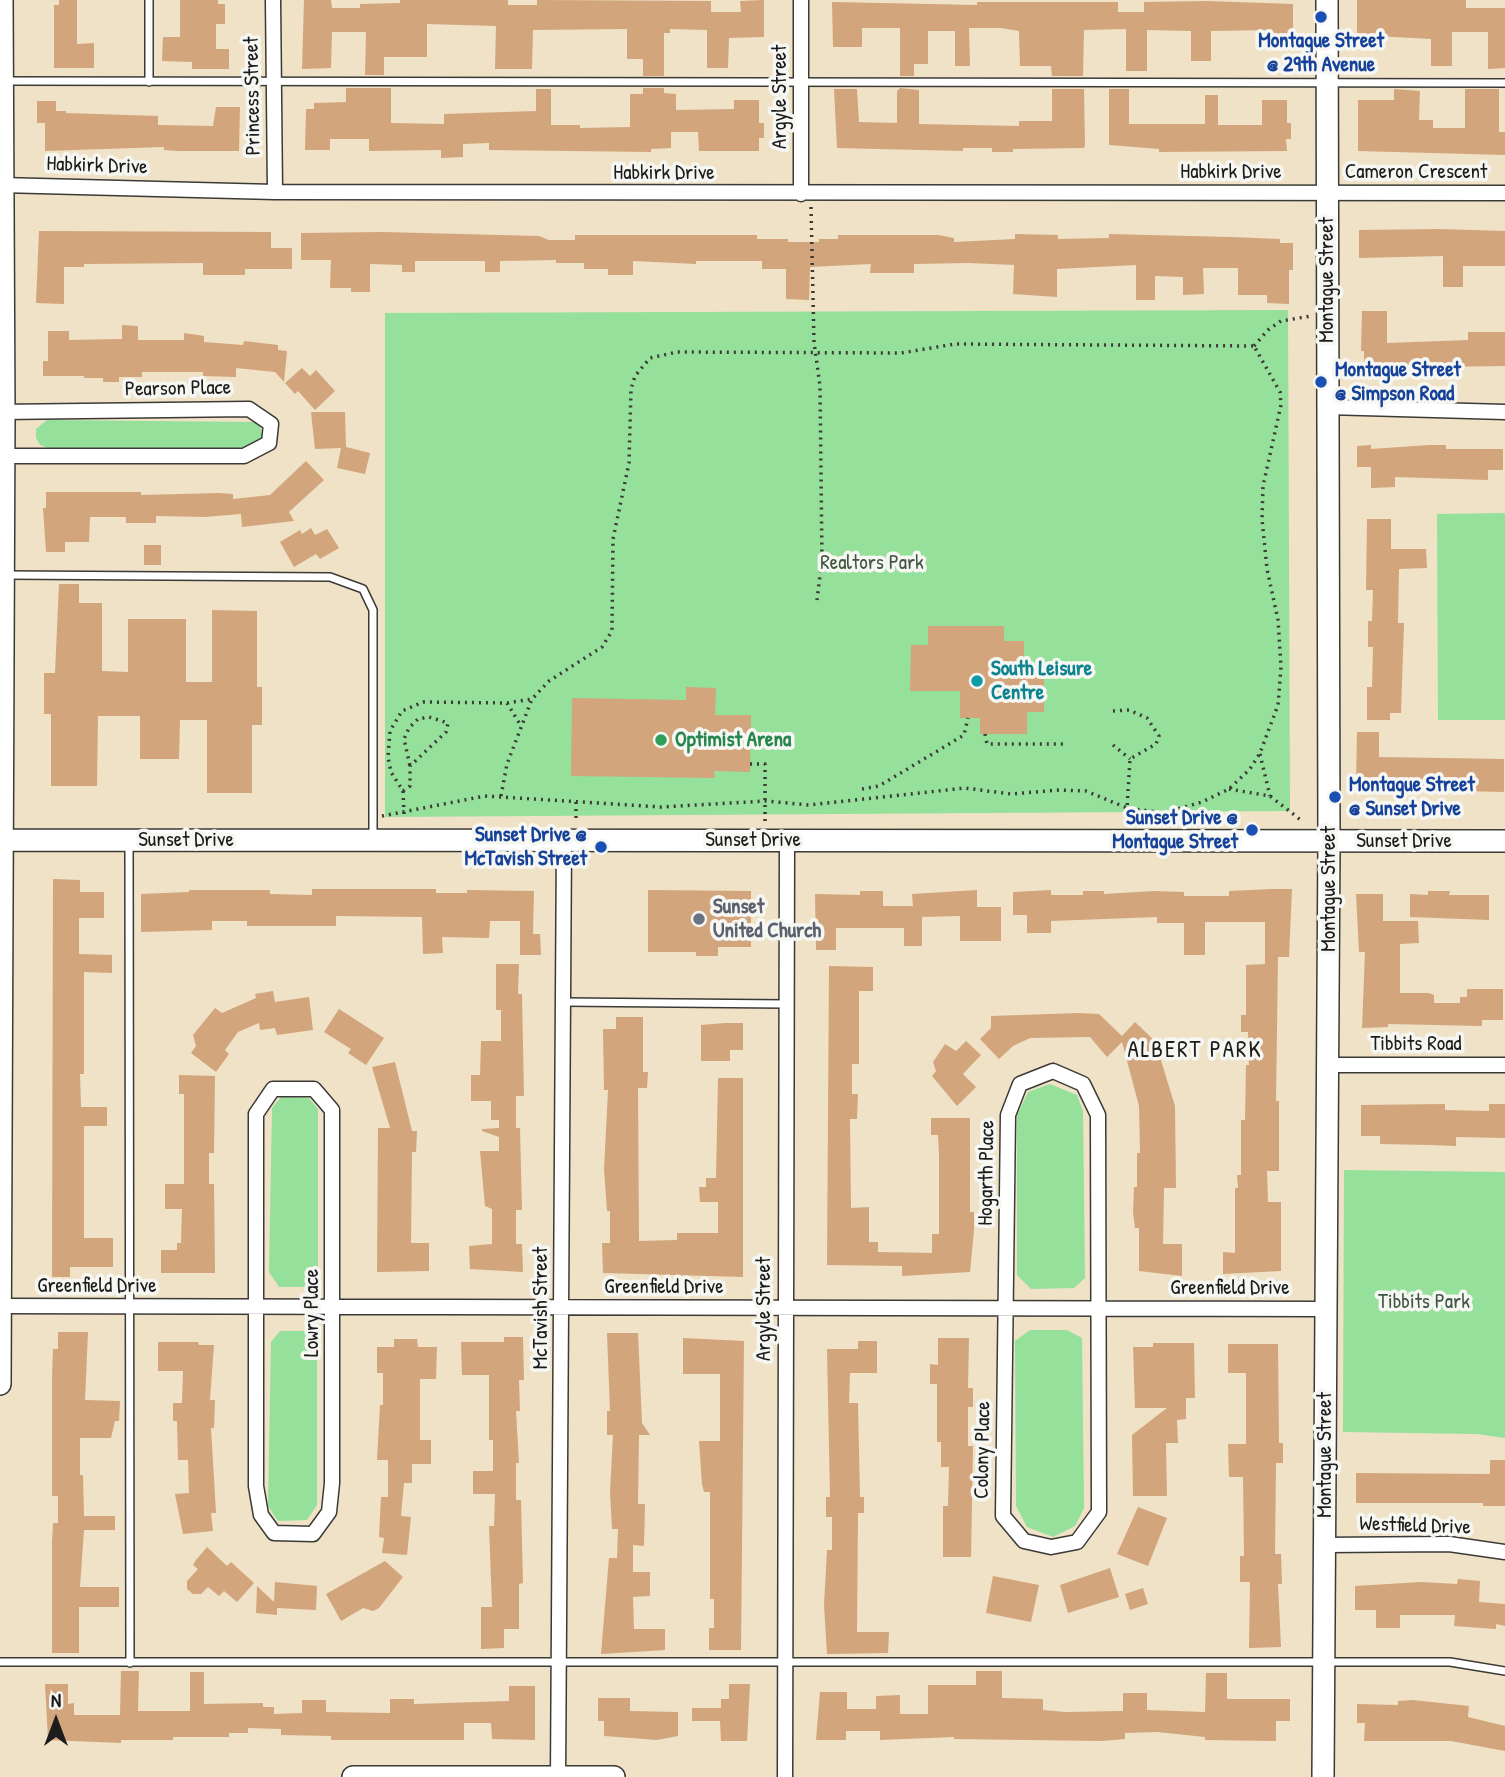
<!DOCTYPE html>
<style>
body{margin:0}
#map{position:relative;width:1505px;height:1777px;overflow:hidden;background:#efe2c6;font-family:"Patrick Hand",sans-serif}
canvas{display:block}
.north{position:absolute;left:21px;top:1686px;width:70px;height:70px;-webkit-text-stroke:5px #f6f6f2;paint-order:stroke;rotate:0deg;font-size:19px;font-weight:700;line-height:28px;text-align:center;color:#1c1c1c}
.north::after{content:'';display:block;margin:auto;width:24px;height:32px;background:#1c1c1c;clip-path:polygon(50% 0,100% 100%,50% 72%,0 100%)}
</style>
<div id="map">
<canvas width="1505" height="1777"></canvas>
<div class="north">N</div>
</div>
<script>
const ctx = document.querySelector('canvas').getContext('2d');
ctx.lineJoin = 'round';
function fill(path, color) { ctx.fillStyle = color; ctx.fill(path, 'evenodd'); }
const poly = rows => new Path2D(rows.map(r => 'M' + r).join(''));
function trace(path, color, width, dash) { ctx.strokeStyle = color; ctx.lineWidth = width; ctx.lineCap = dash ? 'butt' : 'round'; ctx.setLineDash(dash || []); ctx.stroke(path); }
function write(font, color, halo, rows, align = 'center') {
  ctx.font = font + ' "Patrick Hand",sans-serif'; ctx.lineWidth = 7; ctx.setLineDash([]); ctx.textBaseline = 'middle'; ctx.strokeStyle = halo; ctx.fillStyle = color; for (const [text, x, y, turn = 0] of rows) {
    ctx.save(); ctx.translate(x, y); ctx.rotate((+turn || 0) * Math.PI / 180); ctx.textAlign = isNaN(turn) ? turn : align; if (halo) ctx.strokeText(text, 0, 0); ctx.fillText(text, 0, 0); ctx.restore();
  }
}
fill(poly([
 [1288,310,1290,811,385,817,385,313],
 [47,420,254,422,260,426,263,438,260,444,251,448,48,448,40,445,36,438,36,429],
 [1505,513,1505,720,1438,720,1437,514],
 [1050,1084,1077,1095,1083,1111,1085,1278,1074,1288,1031,1289,1017,1275,1017,1115,1028,1092],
 [281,1097,309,1098,318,1109,318,1272,308,1287,279,1287,269,1272,272,1108],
 [1344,1170,1505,1172,1505,1438,1477,1434,1343,1432],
 [1030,1330,1067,1330,1082,1338,1084,1508,1075,1526,1053,1537,1027,1527,1016,1506,1015,1341],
 [280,1331,308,1331,317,1343,317,1505,307,1520,278,1521,268,1506,271,1342]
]), '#95e09b');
fill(poly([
 [59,0,77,0,77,44,94,43,94,68,54,68,54,5,59,5],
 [180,0,218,0,218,4,225,4,225,24,216,24,216,49,229,49,229,69,192,69,192,62,162,61,163,37,180,37],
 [304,0,331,0,332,8,360,8,360,4,400,3,400,0,508,0,508,5,537,5,537,0,711,1,711,12,741,12,740,1,764,0,764,37,729,38,728,68,707,68,707,30,670,29,670,33,664,33,664,76,643,76,643,59,627,59,627,29,533,30,532,69,495,69,496,26,427,24,427,57,384,57,384,75,365,75,366,32,332,32,331,68,302,69],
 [1357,0,1466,0,1466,8,1505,8,1505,68,1488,69,1488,32,1452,32,1452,66,1431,66,1431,39,1357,35],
 [1207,1,1293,4,1293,42,1272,42,1272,30,1211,31,1211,61,1191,61,1191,31,1147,30,1147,71,1126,71,1126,29,1084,30,1083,76,1052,76,1051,66,1020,66,1019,31,1001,28,969,28,970,66,955,66,955,31,928,31,928,64,914,64,914,76,900,76,900,28,862,28,862,47,833,47,832,2,977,5,977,2,1118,2,1118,12,1144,12,1144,2],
 [346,88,391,88,391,123,444,124,444,114,536,111,536,89,551,89,551,125,580,125,580,128,630,127,630,94,643,94,643,88,664,88,664,93,676,94,676,110,734,109,734,100,759,100,759,123,764,123,764,138,759,138,759,151,699,151,698,132,671,132,671,148,651,149,651,152,489,150,489,143,463,144,463,157,441,158,441,150,369,151,369,139,330,139,330,150,305,150,306,109,314,109,314,103,346,102],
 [900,88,919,90,919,124,1019,126,1019,121,1052,121,1052,89,1084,89,1085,145,1084,148,1013,149,1013,152,992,152,992,148,963,148,963,151,837,148,834,89,857,89,859,122,897,123,897,91],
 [1109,89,1129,89,1129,124,1205,124,1205,95,1218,95,1218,125,1262,125,1262,100,1287,100,1287,123,1291,123,1291,139,1286,139,1287,151,1159,152,1159,149,1109,145],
 [1394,89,1420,91,1419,120,1433,120,1433,128,1465,128,1465,89,1499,89,1499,132,1505,132,1505,155,1358,151,1358,100,1394,100],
 [37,101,56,101,56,111,66,111,66,113,158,116,158,125,213,126,216,107,240,107,239,151,178,151,164,150,164,147,45,151,45,123,37,123],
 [1439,229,1505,231,1505,266,1463,266,1463,287,1443,287,1443,256,1359,258,1359,230],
 [39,231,271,232,271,248,292,248,292,269,245,269,245,275,203,275,203,263,84,264,84,267,64,267,64,304,36,303],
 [383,232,539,236,549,240,575,240,575,235,757,235,757,239,788,239,788,242,819,242,819,239,838,239,838,235,938,235,954,238,954,242,1015,239,1015,234,1058,235,1058,239,1109,238,1109,234,1231,237,1280,239,1280,243,1293,243,1293,270,1289,270,1289,304,1267,303,1267,295,1238,295,1238,268,1203,268,1204,294,1183,295,1183,277,1155,276,1155,300,1136,300,1136,265,1057,269,1057,297,1013,294,1014,265,969,263,914,264,914,273,870,273,871,264,810,267,809,300,786,299,786,269,762,269,762,261,696,261,696,264,633,261,633,275,608,275,608,269,584,269,584,263,556,263,556,260,500,261,500,272,485,272,485,261,415,261,415,272,402,272,402,265,370,264,370,292,351,292,351,288,330,288,331,260,301,260,301,233],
 [1362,311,1387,311,1387,343,1468,340,1468,332,1505,332,1505,366,1364,368,1364,351,1361,351],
 [122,325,138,326,138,340,184,340,184,333,204,336,204,342,243,345,244,341,278,345,278,350,287,351,284,382,275,372,236,368,236,377,203,376,203,372,142,372,142,377,119,377,119,382,103,382,103,378,84,378,84,376,43,376,43,361,48,361,48,331,69,331,69,340,122,339],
 [302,368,310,376,316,370,335,391,315,410,298,391,295,394,285,383],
 [311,412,345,412,346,447,370,453,365,474,337,468,341,448,315,449],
 [1371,445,1371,449,1429,445,1446,445,1446,449,1503,449,1503,470,1488,470,1488,480,1395,477,1395,487,1371,488,1371,467,1357,467,1357,446],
 [306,461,324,480,289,512,294,521,242,527,241,514,205,517,156,516,156,523,126,523,126,517,90,517,89,542,65,542,65,552,46,552,43,508,46,508,46,492,141,492,141,495,219,493,233,494,233,499,270,495],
 [1367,519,1391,519,1391,549,1426,549,1427,568,1399,569,1398,623,1404,623,1401,713,1390,713,1390,720,1367,720,1367,687,1372,687,1373,647,1368,647,1368,621,1372,621,1373,590,1366,590],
 [311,528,315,535,327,529,339,548,320,559,316,554,294,567,280,542,300,530,302,534],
 [144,545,161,545,161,565,144,565],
 [59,584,79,584,79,603,102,603,102,671,128,672,128,619,186,619,186,682,212,682,212,610,257,611,257,687,262,687,262,725,252,725,252,793,207,793,207,720,180,720,179,759,140,759,140,716,98,716,97,786,51,786,51,714,44,714,44,673,55,673],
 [928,626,1004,626,1004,641,1024,641,1024,670,1044,670,1044,712,1027,712,1027,734,980,734,980,718,960,718,960,691,910,691,911,645,928,645],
 [686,687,716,688,715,715,751,715,750,772,714,771,715,778,571,776,572,698,686,700],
 [1357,732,1379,732,1379,757,1504,759,1504,792,1374,789,1374,784,1356,784],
 [53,879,80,880,80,892,104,892,104,918,79,918,79,954,112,955,112,973,84,972,84,1074,80,1074,81,1107,107,1107,107,1126,84,1126,84,1238,113,1238,113,1267,70,1267,70,1277,52,1277],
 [312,889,436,889,436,893,467,893,467,890,534,891,533,934,540,934,541,955,520,955,520,921,490,921,489,938,442,937,443,953,423,954,422,917,336,916,336,926,247,926,247,921,212,921,212,930,141,932,141,894,189,892,189,890,270,890,270,894,312,895],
 [1271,889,1292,889,1289,957,1278,957,1276,1101,1279,1101,1279,1171,1267,1171,1268,1202,1281,1202,1281,1271,1223,1274,1223,1252,1235,1253,1235,1188,1238,1188,1237,1175,1241,1175,1241,1120,1245,1120,1246,1065,1249,1065,1248,1032,1241,1032,1241,1015,1246,1015,1246,965,1265,964,1265,922,1205,922,1205,955,1184,955,1184,923,1157,923,1157,917,1051,921,1051,933,1027,933,1027,915,1013,915,1013,892,1051,890,1051,895,1083,895,1083,891,1104,891,1104,894,1154,891,1184,892,1184,896,1229,896,1229,891],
 [648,890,751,891,751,947,718,947,718,956,696,956,696,952,648,952],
 [977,890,977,907,1001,907,1001,941,960,941,960,916,922,917,922,946,904,946,904,928,836,928,836,950,816,950,815,894,860,895,860,891,883,891,883,906,913,906,912,894],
 [1428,891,1450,891,1449,895,1489,895,1489,920,1410,917,1410,894,1428,895],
 [1356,894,1383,894,1383,921,1418,921,1419,943,1400,944,1400,993,1429,993,1434,995,1434,1003,1460,1003,1460,997,1467,997,1467,989,1503,989,1503,1020,1482,1020,1482,1026,1388,1024,1388,1027,1362,1028,1365,952,1359,952],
 [496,964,519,964,518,994,522,994,524,1096,516,1096,516,1128,520,1128,522,1210,516,1210,516,1244,522,1244,523,1272,470,1269,469,1246,492,1244,492,1209,485,1206,480,1151,499,1151,499,1137,482,1131,482,1129,499,1128,499,1120,491,1120,491,1101,471,1101,471,1075,480,1075,481,1041,501,1041,501,1010,496,1010],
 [829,966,873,967,873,991,859,991,859,1064,852,1064,852,1094,858,1094,857,1119,850,1119,851,1208,869,1207,869,1242,878,1242,878,1252,932,1253,932,1234,939,1234,939,1155,938,1135,931,1135,931,1118,970,1118,970,1212,974,1212,974,1230,970,1272,902,1276,902,1266,827,1265],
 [273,991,275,1002,309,997,313,1030,277,1035,275,1028,260,1030,259,1023,238,1032,225,1050,229,1054,216,1072,191,1053,196,1046,193,1035,215,1008,222,1013,256,998,255,994],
 [339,1009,384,1038,366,1065,348,1053,351,1049,324,1032],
 [1078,1013,1099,1014,1122,1036,1135,1022,1155,1041,1175,1106,1176,1188,1164,1188,1163,1244,1182,1244,1182,1276,1139,1271,1139,1228,1135,1228,1133,1212,1134,1187,1137,1187,1137,1153,1140,1153,1139,1106,1122,1042,1107,1057,1090,1037,1030,1038,1013,1046,999,1059,980,1039,991,1028,991,1016],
 [616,1017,643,1017,643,1072,648,1072,647,1088,638,1088,639,1241,677,1240,677,1233,718,1233,718,1202,700,1202,699,1187,706,1187,706,1178,716,1178,718,1078,743,1078,743,1277,603,1273,602,1243,610,1243,610,1211,607,1211,604,1169,608,1090,604,1090,603,1029,616,1029],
 [725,1023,743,1023,743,1050,730,1050,730,1061,701,1061,701,1025],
 [966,1041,981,1055,963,1074,976,1087,957,1106,932,1076,936,1071,933,1062,945,1044,956,1051],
 [395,1062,412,1131,417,1131,416,1152,412,1152,411,1243,429,1243,429,1271,377,1272,378,1128,390,1128,372,1067],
 [179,1075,215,1076,214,1153,209,1153,209,1184,214,1184,215,1273,161,1273,161,1250,177,1250,177,1243,181,1243,182,1209,165,1209,165,1184,184,1184,184,1094,179,1094],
 [1445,1104,1445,1110,1489,1111,1489,1104,1505,1104,1505,1138,1456,1137,1456,1146,1430,1145,1380,1144,1380,1136,1361,1136,1361,1105],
 [58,1332,88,1332,85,1400,120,1401,119,1421,115,1421,111,1438,80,1438,80,1475,83,1475,84,1516,115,1516,115,1530,84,1530,80,1587,119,1587,119,1607,79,1607,79,1653,52,1653,52,1543,53,1523,58,1523,58,1496,52,1496,52,1378,53,1349,58,1349],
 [607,1333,638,1333,642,1423,650,1435,639,1435,638,1504,645,1504,644,1546,633,1545,633,1572,650,1572,650,1596,633,1597,634,1629,665,1629,665,1650,601,1654,609,1558,617,1558,618,1529,612,1529,610,1492,613,1435,607,1435,607,1411,610,1411],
 [504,1337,523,1337,524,1380,519,1380,520,1411,516,1411,519,1463,516,1463,516,1500,521,1500,523,1583,519,1584,519,1629,504,1629,504,1648,481,1649,481,1607,492,1607,489,1526,494,1526,495,1494,473,1494,473,1471,493,1471,493,1440,489,1440,489,1375,462,1375,461,1342,504,1342],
 [683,1338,744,1341,741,1650,709,1650,709,1628,714,1628,714,1599,710,1599,710,1492,704,1492,702,1484,699,1441,720,1441,720,1374,683,1374],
 [938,1338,969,1338,968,1388,973,1388,973,1407,968,1407,968,1446,973,1446,971,1557,943,1557,943,1506,948,1506,949,1467,941,1467,941,1442,937,1442,937,1384,930,1384,930,1364,938,1365],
 [394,1339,417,1339,418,1347,437,1347,436,1379,420,1379,420,1440,431,1440,431,1464,412,1464,412,1483,404,1483,401,1516,411,1517,407,1555,382,1553,384,1538,379,1537,381,1497,388,1497,388,1460,377,1460,380,1405,383,1405,383,1373,377,1373,377,1347,394,1347],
 [858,1341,877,1341,877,1373,850,1373,849,1403,858,1403,860,1497,864,1497,864,1513,858,1513,857,1632,889,1632,888,1653,827,1654,824,1605,827,1550,832,1550,832,1517,826,1517,826,1497,830,1497,827,1349,858,1349],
 [158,1342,198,1342,199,1345,214,1345,210,1400,215,1400,214,1428,211,1428,216,1513,211,1513,213,1531,183,1534,175,1494,189,1493,188,1460,178,1460,177,1421,173,1421,173,1403,182,1403,183,1371,158,1371],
 [1153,1343,1194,1343,1195,1398,1186,1398,1186,1419,1177,1420,1178,1443,1166,1443,1167,1496,1133,1496,1132,1435,1167,1408,1135,1408,1133,1347,1153,1347],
 [1228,1344,1278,1344,1279,1443,1283,1443,1283,1463,1276,1463,1275,1554,1281,1554,1282,1584,1278,1584,1281,1647,1249,1648,1250,1582,1240,1582,1240,1556,1244,1556,1243,1477,1229,1477,1228,1444,1246,1444,1246,1373,1228,1373],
 [1490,1460,1505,1460,1505,1506,1483,1506,1483,1503,1356,1503,1356,1473,1490,1474],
 [1138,1507,1167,1518,1148,1566,1117,1554],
 [207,1547,227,1566,231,1562,254,1583,237,1602,224,1591,219,1596,208,1587,201,1594,193,1594,187,1589,187,1581,198,1569,193,1565,196,1560],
 [385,1561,403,1577,379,1608,373,1611,363,1608,341,1621,326,1594],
 [1110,1568,1119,1597,1068,1613,1060,1585],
 [993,1576,1039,1585,1031,1622,986,1613],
 [1458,1579,1480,1581,1479,1602,1505,1604,1505,1626,1496,1624,1496,1629,1454,1626,1455,1615,1400,1615,1400,1628,1376,1628,1376,1610,1355,1610,1355,1586,1421,1582,1457,1584],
 [275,1582,317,1586,316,1610,277,1608,277,1615,256,1613,257,1586,274,1602],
 [1143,1588,1148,1604,1130,1610,1125,1594],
 [121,1671,139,1671,138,1711,190,1711,190,1672,204,1672,204,1704,263,1703,263,1707,274,1707,274,1714,302,1713,302,1700,326,1700,326,1712,390,1713,390,1699,414,1699,414,1704,509,1701,509,1686,535,1686,535,1740,492,1739,491,1723,464,1723,464,1740,331,1740,331,1736,281,1735,281,1729,248,1728,248,1733,229,1733,229,1737,173,1737,173,1740,121,1740,121,1743,48,1740,45,1684,68,1684,68,1704,74,1703,74,1715,120,1715],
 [976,1671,1002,1671,1002,1698,1043,1699,1043,1710,1065,1712,1123,1711,1123,1693,1147,1693,1147,1710,1205,1712,1206,1673,1227,1673,1227,1699,1290,1699,1290,1721,1276,1721,1276,1741,1205,1740,1205,1737,1157,1732,1125,1733,1125,1739,1102,1741,954,1739,954,1737,880,1740,880,1731,846,1731,846,1740,816,1740,820,1692,847,1692,847,1709,876,1709,876,1696,900,1695,900,1714,928,1714,928,1685,976,1685],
 [729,1684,750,1684,747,1741,721,1741,720,1721,692,1721,692,1708,721,1708,721,1699,729,1699],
 [598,1698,630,1698,630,1711,678,1712,678,1736,657,1740,604,1736,604,1721,598,1721],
 [1413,1700,1469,1706,1468,1717,1505,1726,1505,1751,1451,1741,1364,1741,1365,1723,1357,1723,1357,1704,1398,1705,1398,1701]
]), '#d2a57c');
const lane = poly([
 [149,0,149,82],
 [4,81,1505,83],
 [4,575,330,577,363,589,373,610,373,837],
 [129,841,130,1663],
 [563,1002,786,1004],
 [0,1662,1450,1662,1505,1671]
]);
const street = poly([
 [273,0,275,192],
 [0,185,275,192,1505,193],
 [801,194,801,0],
 [1327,407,1505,412],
 [0,412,249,409,271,424,269,443,244,456,0,456],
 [1328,1065,1505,1065],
 [1053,1071,1083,1084,1098,1115,1099,1512,1077,1542,1051,1547,1024,1541,1003,1516,1008,1115,1020,1084,1053,1071],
 [273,1089,314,1089,332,1110,332,1483,329,1512,313,1534,274,1533,261,1515,256,1486,256,1114,273,1089],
 [1,1306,1326,1309],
 [1324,1545,1449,1544,1505,1552],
 [558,1777,564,840],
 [785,1777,787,840]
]);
const secondary = poly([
 [1,840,1505,841],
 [0,1384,4,412,2,0],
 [353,1777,614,1777],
 [1323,1777,1329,841,1327,0]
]);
trace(lane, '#3c3a36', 10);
trace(street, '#3c3a36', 17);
trace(secondary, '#3c3a36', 24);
trace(poly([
 [811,207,814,342,820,386,822,559,817,600],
 [1254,346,1268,330,1281,321,1311,316],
 [507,703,521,726],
 [1113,711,1129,710,1147,718,1159,736,1156,744,1130,759,1126,825],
 [985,734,987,744,1066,744],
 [1113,745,1130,759],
 [1260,754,1270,796],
 [750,764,765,764,765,824],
 [862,789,879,786,964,735,968,718],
 [1229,789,1270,796,1302,821],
 [403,791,410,786,410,766,446,732,448,723,429,717,418,719,409,728,404,739,410,766],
 [501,796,507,764,532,699,549,681,602,647,612,631,613,539,629,463,631,389,635,376,650,358,677,352,901,353,955,344,1254,346],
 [576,802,576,821],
 [404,814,403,791,391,772,388,757,390,731,402,711,423,702,507,703,532,699],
 [382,816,485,796,661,807,766,801,809,805,965,788,1011,794,1059,790,1086,791,1127,808,1164,813,1202,802,1229,789,1250,769,1260,753,1278,705,1281,667,1278,620,1267,569,1262,519,1263,486,1281,405,1280,392,1254,346]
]), '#3c3a36', 3.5, [2, 5]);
trace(lane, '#fff', 7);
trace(street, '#fff', 14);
trace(secondary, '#fff', 21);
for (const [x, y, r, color] of [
 [1321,17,7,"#1a4fb4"],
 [1321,382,7,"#1a4fb4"],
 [977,681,7,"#0f9aa8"],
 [661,740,7,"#2e9e5b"],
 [1335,797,7,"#1a4fb4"],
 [1252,830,7,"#1a4fb4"],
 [601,847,7,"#1a4fb4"],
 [699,919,7,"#6b7280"]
]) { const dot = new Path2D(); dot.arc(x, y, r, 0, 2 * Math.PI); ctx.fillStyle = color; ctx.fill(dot); trace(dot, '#f6f6f2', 2.5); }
write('bold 21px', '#164399', '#f6f6f2', [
 ["Montague Street",1321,41,"center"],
 ["@ 29th Avenue",1321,65,"center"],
 ["Montague Street",1335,370],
 ["@ Simpson Road",1335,394],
 ["Montague Street",1349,785],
 ["@ Sunset Drive",1349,809],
 ["Sunset Drive @",1238,818,"right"],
 ["Montague Street",1238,842,"right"],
 ["Sunset Drive @",587,835,"right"],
 ["McTavish Street",587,859,"right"]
], 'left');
write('21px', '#1c1c1c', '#f6f6f2', [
 ["Princess Street",253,96,-91],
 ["Argyle Street",780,97,-90],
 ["Habkirk Drive",97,166,2],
 ["Habkirk Drive",1231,172],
 ["Cameron Crescent",1416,172],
 ["Habkirk Drive",664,173],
 ["Montague Street",1327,280,-90],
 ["Pearson Place",178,389,-1],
 ["Sunset Drive",186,840],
 ["Sunset Drive",753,840],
 ["Sunset Drive",1404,841],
 ["Montague Street",1329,889,-90],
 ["Tibbits Road",1416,1044],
 ["Hogarth Place",987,1173,-89],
 ["Greenfield Drive",97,1286],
 ["Greenfield Drive",664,1287],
 ["Greenfield Drive",1230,1288],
 ["McTavish Street",541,1308,-90],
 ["Argyle Street",764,1309,-90],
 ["Lowry Place",312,1313,-90],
 ["Colony Place",983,1450,-89],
 ["Montague Street",1325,1455,-90],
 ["Westfield Drive",1415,1526,2]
]);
write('21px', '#405742', '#f6f6f2', [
 ["Realtors Park",872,563],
 ["Tibbits Park",1424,1302]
]);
write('bold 21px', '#0d838f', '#f6f6f2', [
 ["South Leisure",991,669],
 ["Centre",991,693]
], 'left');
write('bold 21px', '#27864d', '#f6f6f2', [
 ["Optimist Arena",675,740]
], 'left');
write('bold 21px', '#5b616d', '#f6f6f2', [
 ["Sunset",713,907],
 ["United Church",713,931]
], 'left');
ctx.letterSpacing = '2px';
write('23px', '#1c1c1c', '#f6f6f2', [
 ["ALBERT PARK",1195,1051]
]);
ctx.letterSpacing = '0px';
</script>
